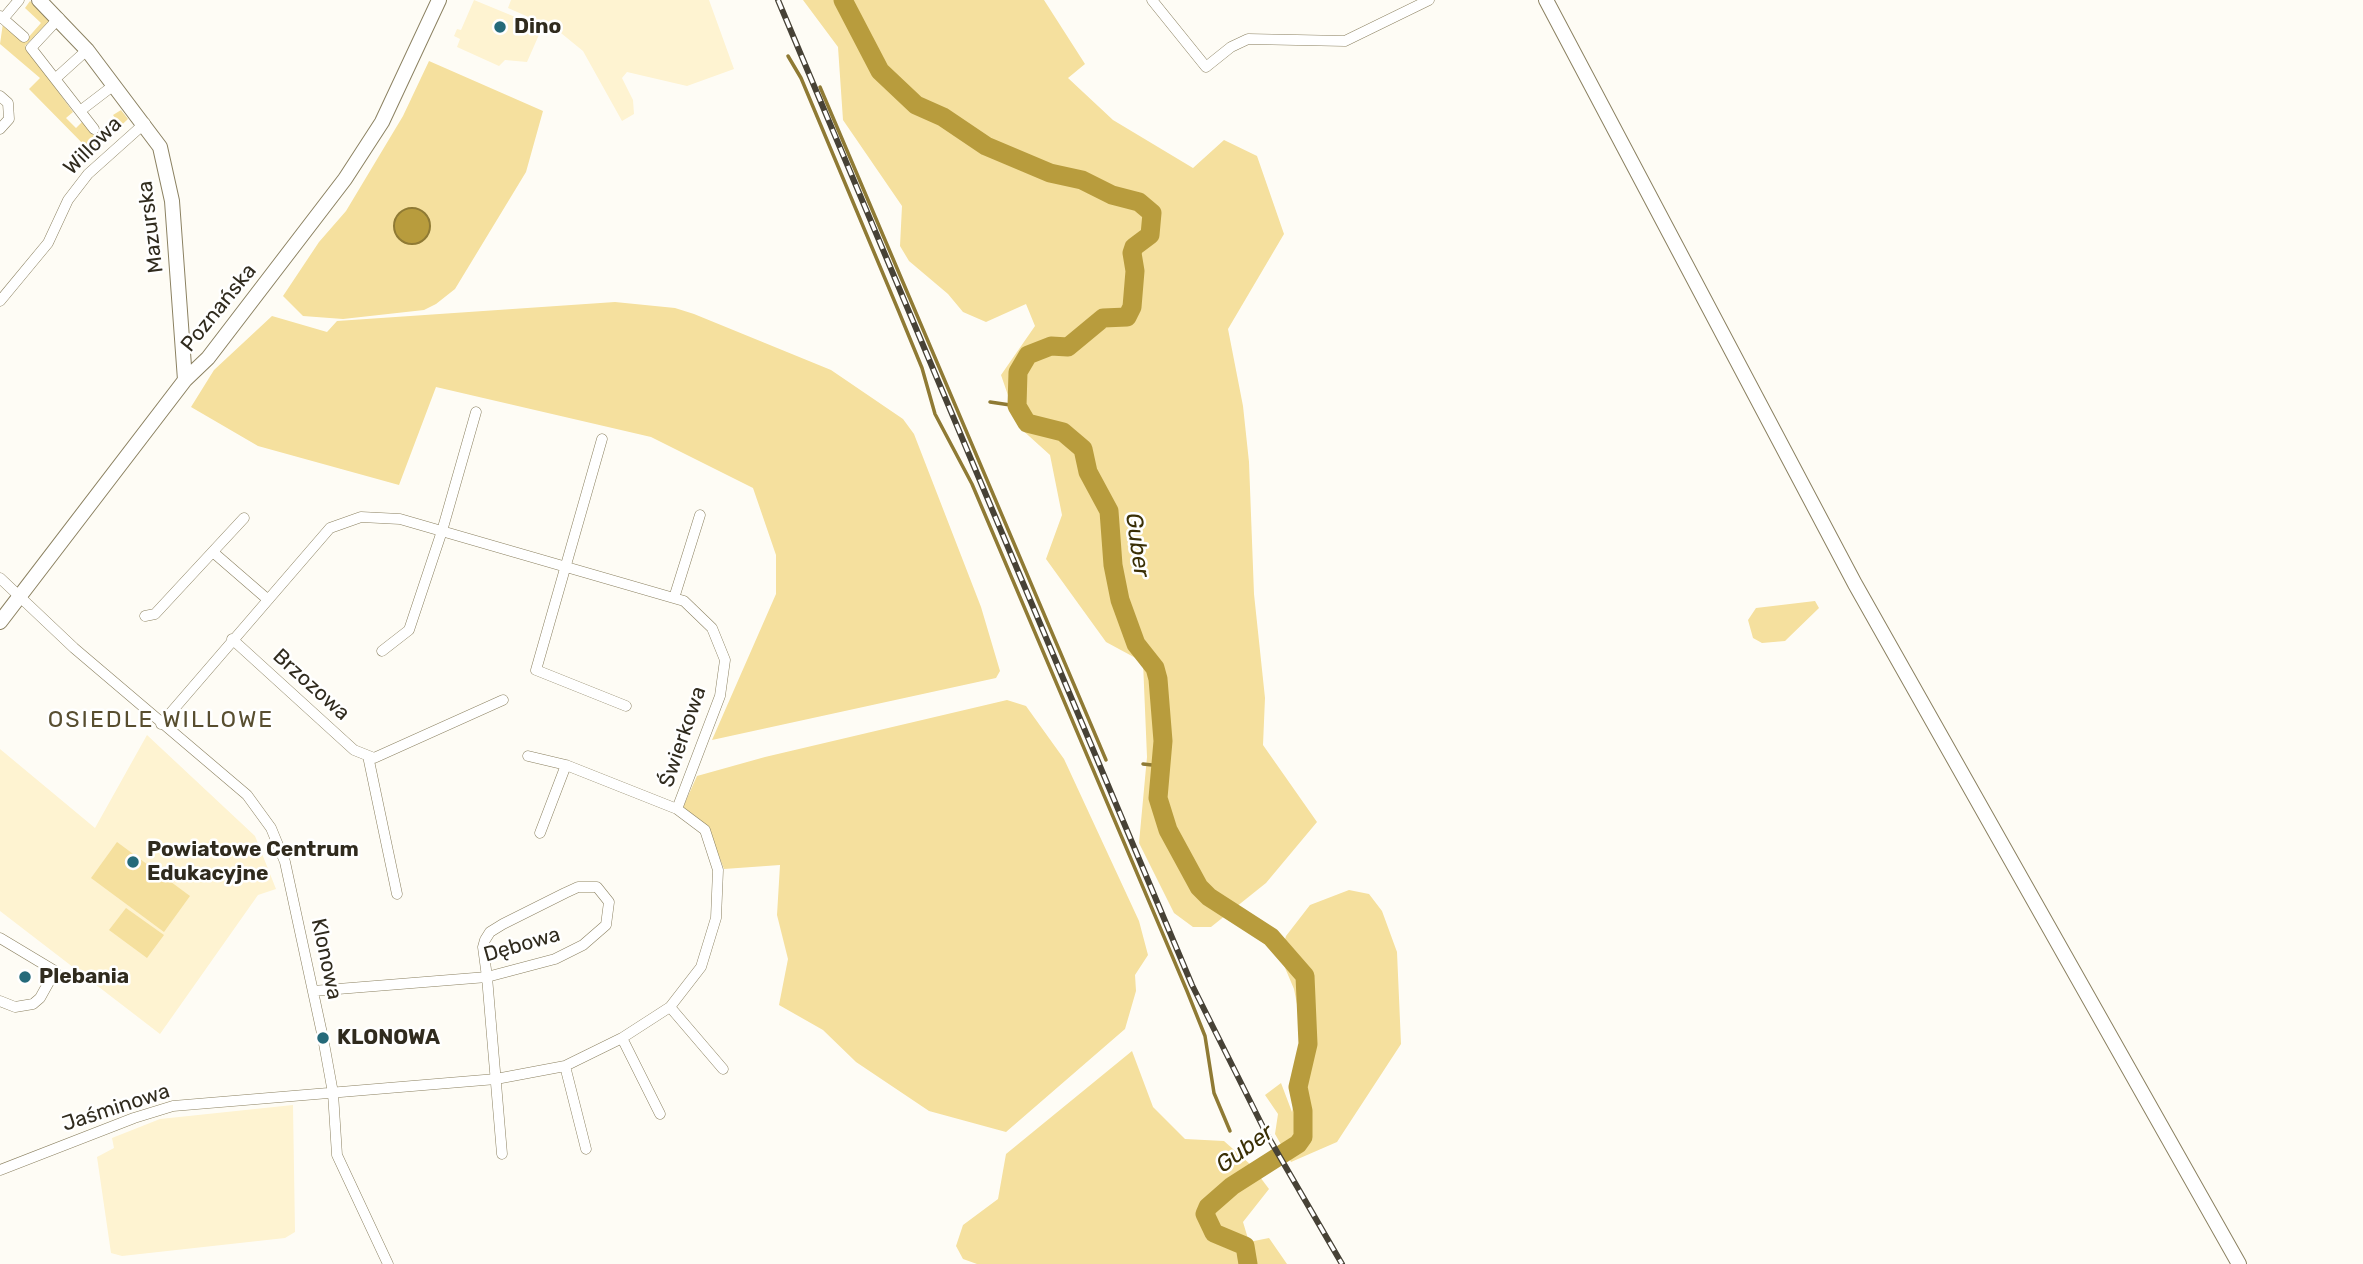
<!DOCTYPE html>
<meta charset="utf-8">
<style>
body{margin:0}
canvas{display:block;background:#fefcf5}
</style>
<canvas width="2363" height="1264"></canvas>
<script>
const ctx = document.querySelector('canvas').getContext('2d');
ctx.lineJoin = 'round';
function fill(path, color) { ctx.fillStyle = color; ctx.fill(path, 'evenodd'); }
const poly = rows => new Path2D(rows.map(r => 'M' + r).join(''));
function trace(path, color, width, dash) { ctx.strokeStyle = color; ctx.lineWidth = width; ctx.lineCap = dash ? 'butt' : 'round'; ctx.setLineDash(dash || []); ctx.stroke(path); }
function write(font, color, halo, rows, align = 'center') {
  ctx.font = font + ' Rubik,sans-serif'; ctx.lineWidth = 5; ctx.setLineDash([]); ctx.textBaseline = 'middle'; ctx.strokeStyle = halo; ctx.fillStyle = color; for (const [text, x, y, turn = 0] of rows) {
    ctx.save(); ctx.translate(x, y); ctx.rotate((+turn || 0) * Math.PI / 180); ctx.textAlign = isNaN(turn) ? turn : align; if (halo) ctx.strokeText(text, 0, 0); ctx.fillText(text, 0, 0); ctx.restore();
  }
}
fill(poly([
 [474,0,542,28,527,62,505,60,499,66,457,47,460,39,454,36,457,29,461,30],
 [511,0,709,0,734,69,687,86,627,72,622,78,633,100,634,114,622,121,583,51,556,29,508,8],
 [147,735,255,836,276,889,258,895,160,1034,0,911,0,749,95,828],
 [293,1105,295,1232,285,1238,122,1256,111,1253,97,1157,114,1148,112,1138,160,1119]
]), '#fef3d1');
fill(poly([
 [803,0,1044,0,1085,64,1068,78,1113,120,1193,168,1224,140,1257,156,1284,234,1228,329,1243,406,1249,462,1254,594,1265,698,1263,745,1317,822,1266,883,1211,927,1193,927,1174,913,1139,843,1147,757,1143,662,1106,642,1046,559,1062,515,1050,455,1019,427,1001,375,1035,326,1026,304,986,322,963,312,948,294,909,261,900,246,902,206,843,120,838,47],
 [30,1,51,19,25,46,73,112,66,118,76,128,82,122,98,140,119,123,113,115,121,110,128,119,92,153,29,89,40,78,0,44,3,23,26,40,41,23,25,8],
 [429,61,543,111,526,172,455,289,436,304,424,310,343,319,303,316,283,296,319,242,346,211,403,116],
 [615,302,675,308,694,314,831,370,903,419,914,434,981,607,1000,671,996,678,712,740,776,594,776,555,753,488,651,437,436,387,399,485,258,446,191,407,214,370,272,316,327,332,337,321],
 [1815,601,1819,608,1785,641,1762,643,1753,638,1748,620,1756,608],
 [1007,700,1026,706,1064,759,1139,921,1148,955,1135,975,1136,991,1125,1029,1006,1132,929,1111,856,1062,823,1030,779,1005,788,959,777,915,780,865,724,869,707,826,683,807,697,776,765,757],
 [117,842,190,896,164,932,91,878],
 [1349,890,1369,894,1382,911,1397,952,1401,1044,1337,1142,1291,1162,1275,1134,1278,1114,1265,1095,1281,1083,1292,1112,1306,1050,1294,989,1280,956,1286,936,1310,905],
 [126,908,164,935,147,958,109,930],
 [1132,1051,1153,1107,1185,1139,1224,1141,1251,1165,1269,1189,1243,1222,1249,1242,1269,1238,1287,1264,977,1264,963,1259,956,1246,963,1225,998,1199,1006,1154]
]), '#f5e09e');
const water = poly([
 '394 226a18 18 0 1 1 36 0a18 18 0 1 1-36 0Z'
]);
fill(water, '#b89c3d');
trace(water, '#8f7a34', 2);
trace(poly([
 [788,56,801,78,899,312,922,368,935,414,972,484,1187,991,1205,1036,1214,1093,1230,1131],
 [820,87,1106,760],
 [990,402,1017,406],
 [1143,764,1161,766]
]), '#8f7a34', 3.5);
trace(poly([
 [843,0,880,71,916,105,943,117,986,146,1050,173,1082,180,1112,195,1139,202,1152,213,1150,235,1134,247,1132,253,1135,271,1132,307,1127,317,1103,318,1068,347,1051,346,1028,355,1018,372,1017,406,1027,423,1063,432,1083,449,1088,472,1109,511,1113,565,1120,600,1136,644,1155,668,1158,679,1163,741,1158,798,1168,830,1199,887,1209,897,1271,937,1305,976,1308,1044,1298,1087,1303,1111,1303,1137,1298,1144,1232,1186,1208,1207,1205,1214,1214,1233,1245,1246,1248,1264]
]), '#b89c3d', 19);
const street = poly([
 [1152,0,1206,67,1231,47,1248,39,1345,41,1429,0],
 [0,16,24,37],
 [59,18,31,48,94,129],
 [3,19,19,0],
 [55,79,87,50],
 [0,96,8,103,9,119,0,129],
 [80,111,114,85],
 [0,301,48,243,68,200,88,174,145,123],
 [602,439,536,670,626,706],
 [214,553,266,598],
 [0,578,74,648,247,795,271,828,285,862,323,1038,333,1093,337,1155,388,1264],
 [674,598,700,515],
 [145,616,155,614,244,518],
 [232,639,354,750,374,758,503,700],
 [382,651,409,630,442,531,476,412],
 [161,724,330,528,361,517,400,519,684,601,712,628,725,660,720,696,677,809],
 [368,756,397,894],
 [540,833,566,765],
 [0,938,55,971,40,998,33,1004,15,1007,0,1001],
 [313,991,487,977,555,959,583,945,606,925,609,902,597,887,578,887,565,893,503,924,490,932,485,940,483,947,487,977,502,1154],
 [670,1007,723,1069],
 [622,1038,660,1114],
 [565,1066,586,1149],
 [0,1170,134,1118,173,1106,496,1079,565,1066,622,1038,670,1007,701,967,716,918,718,870,705,830,677,809,566,765,528,756]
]);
const secondary = poly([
 [39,0,87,50,160,147,172,201,185,380],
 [1546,0,1855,584,2239,1264],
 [0,622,185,380,208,358,345,179,382,122,439,0]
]);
trace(street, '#8b8161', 11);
trace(secondary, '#8b8161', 16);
trace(street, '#fff', 10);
trace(secondary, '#fff', 14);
const rail = poly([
 [778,0,1192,985,1266,1133,1342,1264]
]);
trace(rail, '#474236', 6);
trace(rail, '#fff', 3.5, [10]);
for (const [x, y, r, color] of [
 [500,27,7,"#256a7a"],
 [133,862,7,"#256a7a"],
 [25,977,7,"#256a7a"],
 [323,1038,7,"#256a7a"]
]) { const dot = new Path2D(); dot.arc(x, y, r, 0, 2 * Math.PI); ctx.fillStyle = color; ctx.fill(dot); trace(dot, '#fff', 2.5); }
write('bold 21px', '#302b1e', '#fff', [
 ["Dino",514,27],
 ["Powiatowe Centrum",147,850],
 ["Edukacyjne",147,874],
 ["Plebania",39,977],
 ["KLONOWA",337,1038]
], 'left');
write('21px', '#302b1e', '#fff', [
 ["Willowa",93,146,-45],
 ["Mazurska",151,227,-97],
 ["Poznańska",219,308,-51],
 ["Brzozowa",311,685,42],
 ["Świerkowa",683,737,-71],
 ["Dębowa",522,945,-16],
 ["Klonowa",326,959,78],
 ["Jaśminowa",116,1108,-18]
]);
write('italic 23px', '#3a2f05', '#fff', [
 ["Guber",1137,545,82],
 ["Guber",1245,1149,-36]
]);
ctx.letterSpacing = '2px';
write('23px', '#584e30', '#fff', [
 ["OSIEDLE WILLOWE",161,720]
]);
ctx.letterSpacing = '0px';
</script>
